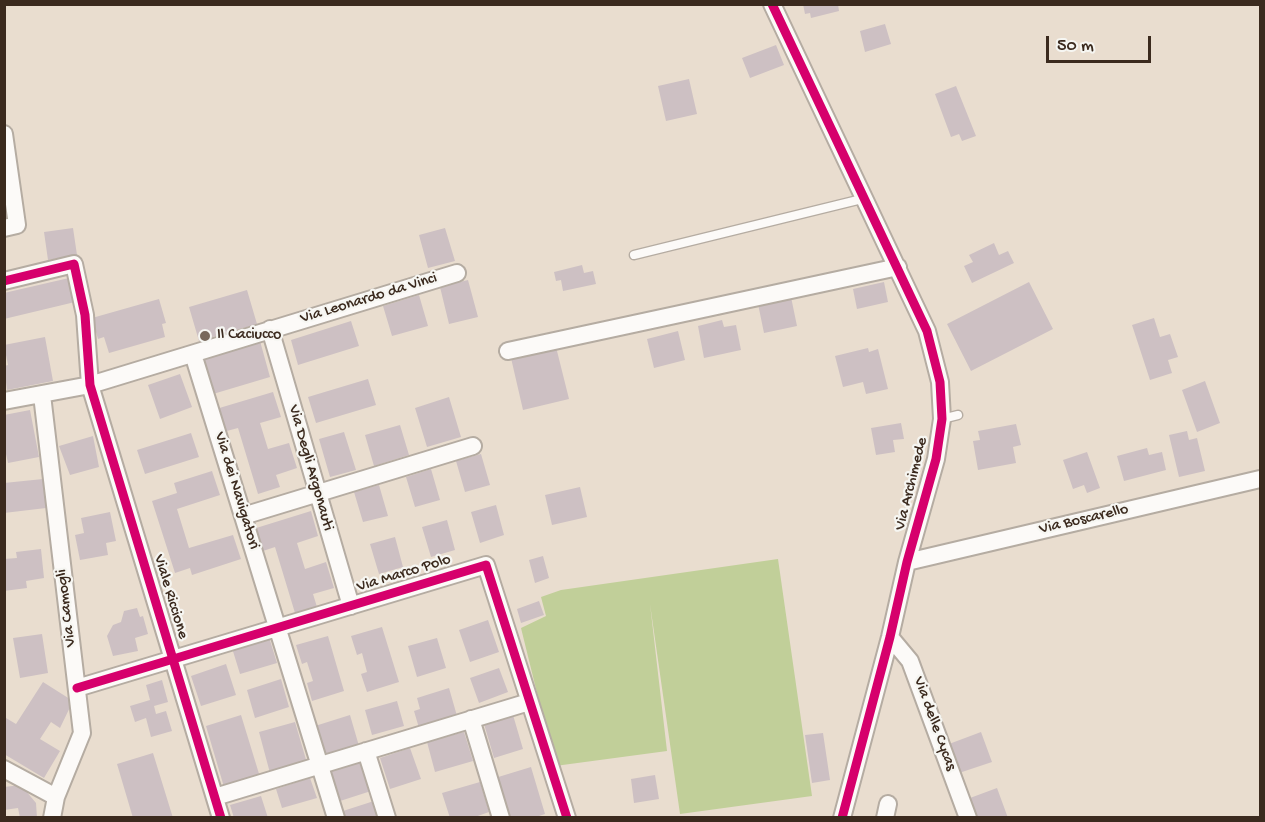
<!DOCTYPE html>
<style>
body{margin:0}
#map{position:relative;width:1265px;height:822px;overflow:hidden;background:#e9ddcf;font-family:"Gochi Hand",sans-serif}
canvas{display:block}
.frame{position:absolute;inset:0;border:6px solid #3b2a1e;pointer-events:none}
.scale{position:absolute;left:1046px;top:36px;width:105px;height:27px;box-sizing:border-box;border:3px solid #3b2a1e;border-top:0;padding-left:8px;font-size:18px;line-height:21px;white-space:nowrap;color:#3b2a1e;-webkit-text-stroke:4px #f6f6f2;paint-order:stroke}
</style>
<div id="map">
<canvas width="1265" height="822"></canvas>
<div class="frame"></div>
<div class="scale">50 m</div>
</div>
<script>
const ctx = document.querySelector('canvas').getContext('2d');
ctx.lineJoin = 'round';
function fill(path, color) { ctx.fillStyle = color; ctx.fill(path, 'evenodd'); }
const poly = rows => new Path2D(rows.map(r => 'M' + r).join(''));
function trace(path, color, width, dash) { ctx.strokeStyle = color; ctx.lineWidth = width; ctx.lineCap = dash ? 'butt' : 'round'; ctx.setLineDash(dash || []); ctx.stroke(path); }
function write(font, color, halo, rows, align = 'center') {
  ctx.font = font + ' "Gochi Hand",sans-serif'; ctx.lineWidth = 4.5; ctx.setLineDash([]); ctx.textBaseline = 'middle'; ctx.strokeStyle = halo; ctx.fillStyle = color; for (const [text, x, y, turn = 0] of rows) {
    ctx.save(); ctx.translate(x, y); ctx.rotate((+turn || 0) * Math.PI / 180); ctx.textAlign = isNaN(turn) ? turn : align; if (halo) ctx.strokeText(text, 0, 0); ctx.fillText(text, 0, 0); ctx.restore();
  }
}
fill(poly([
 [778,559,812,796,680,814,650,604,667,751,555,766,521,628,546,616,541,597,561,590]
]), '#c1cf99');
fill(poly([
 [803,4,838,4,839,11,811,18,810,13,805,14],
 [885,24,891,44,865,52,860,31],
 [776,45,784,65,750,78,742,58],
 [689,79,697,114,666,121,658,86],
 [956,86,976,136,962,141,959,134,951,137,935,94],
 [73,228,77,255,48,260,44,232],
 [445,228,455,261,428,268,419,235],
 [994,243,999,255,1008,251,1014,263,972,283,964,266,973,262,969,255],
 [582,265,584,273,593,271,596,284,563,291,561,280,556,281,554,272],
 [69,278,75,302,4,319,4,293],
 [468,280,478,317,449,324,440,287],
 [884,282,888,302,857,309,853,289],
 [1029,282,1053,329,971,371,947,324],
 [247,290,257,324,199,341,189,307],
 [419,295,428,326,392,336,383,306],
 [791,297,797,326,764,333,758,304],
 [159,299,166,323,162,324,165,337,109,353,104,337,98,339,92,318],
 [1154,318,1160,337,1170,334,1178,357,1168,360,1172,373,1150,380,1132,325],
 [722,320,724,327,736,325,741,350,704,358,698,326],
 [351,321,359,346,298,365,291,340],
 [678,331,685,360,654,368,647,339],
 [45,337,53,381,7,390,4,366,8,365,4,345],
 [260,341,270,377,213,394,202,358],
 [556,347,569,399,523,410,511,358],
 [868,348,869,352,878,349,888,389,866,394,863,382,843,387,835,356],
 [180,374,192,407,160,419,148,385],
 [368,379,376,405,316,423,308,397],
 [1205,381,1220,423,1197,432,1182,390],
 [273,392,281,417,260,423,268,449,289,443,297,468,276,475,280,487,258,494,238,428,223,432,216,409],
 [449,397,461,437,427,447,415,408],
 [30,410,39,457,8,463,4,445,4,415],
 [901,423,904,439,893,440,895,452,876,455,871,428],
 [1016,424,1021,445,1013,447,1016,463,978,470,973,441,980,440,978,431],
 [400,425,409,455,374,466,365,435],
 [1187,431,1189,440,1197,438,1205,471,1179,477,1169,435],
 [344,432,356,470,330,477,319,439],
 [191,433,199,457,145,474,137,450],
 [93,436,99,467,70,475,59,446],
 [1147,448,1149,455,1162,452,1166,470,1124,481,1117,456],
 [1087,452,1100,488,1087,493,1084,485,1073,489,1063,460],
 [481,454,490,485,465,492,456,461],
 [431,469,440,500,415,507,406,477],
 [212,471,220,495,177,509,189,548,233,535,241,559,192,575,190,568,175,573,152,501,177,493,174,483],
 [43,479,46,508,4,513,4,483],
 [379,485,388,516,363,522,354,492],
 [580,487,587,517,552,525,545,495],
 [496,505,504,535,480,543,471,512],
 [311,511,318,536,297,543,305,569,326,562,334,588,313,594,317,607,295,613,275,547,260,552,253,529],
 [110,512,116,541,106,543,108,555,80,560,75,535,84,533,81,518],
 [447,520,455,550,431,557,422,527],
 [395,537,403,567,379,574,370,544],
 [41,549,44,578,26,581,27,588,4,591,4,559,17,558,16,552],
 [543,556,549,578,535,583,529,560],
 [539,601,544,615,521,623,517,609],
 [137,608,140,617,143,616,148,634,135,638,138,651,113,656,107,636,113,625,121,622,124,611],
 [488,620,499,652,470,662,459,630],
 [382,627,399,682,367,692,361,674,367,672,362,653,357,655,351,636],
 [42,634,48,673,20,678,13,638],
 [328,636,344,691,312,701,307,683,313,681,307,662,302,664,296,645],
 [269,637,277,663,240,674,232,648],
 [437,638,446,668,417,677,408,646],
 [226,664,236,695,201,706,191,676],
 [499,668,508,692,479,703,470,678],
 [281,679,289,707,255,718,247,690],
 [162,680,168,702,154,706,156,714,166,711,172,731,151,737,146,718,135,722,130,706,150,700,146,685],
 [43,682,73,701,60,728,51,722,40,739,60,751,44,778,4,754,4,720,6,718,16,724],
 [449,688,457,716,419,728,414,711,420,709,417,698],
 [397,701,404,726,372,735,365,710],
 [241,715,260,777,224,787,206,726],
 [350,715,359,746,324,757,315,726],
 [513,715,523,749,494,758,484,724],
 [295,722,307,763,270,773,259,732],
 [464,732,473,761,435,772,427,742],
 [981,732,992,762,959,773,949,744],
 [823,733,830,780,812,783,805,735],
 [410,748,421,779,390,789,380,758],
 [153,753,173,818,133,818,117,764],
 [362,761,371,791,337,802,328,772],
 [531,767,545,814,533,818,506,818,495,778],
 [655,775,659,799,634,803,631,779],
 [310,778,317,798,282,808,276,789],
 [480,782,489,812,472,818,450,818,442,793],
 [21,785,36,803,37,818,20,818,18,808,4,810,4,787],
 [997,788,1008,818,977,818,970,798],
 [261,796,268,818,234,818,230,805],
 [374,801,379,818,345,818,343,811]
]), '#cdc0c3');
const service = poly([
 [634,255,866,198],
 [942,419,958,415]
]);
const minor = poly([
 [772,4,927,331,940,382,942,419,936,459,907,562,890,637,842,818],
 [4,134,17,225,4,228],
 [4,281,74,264,85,315,90,385,221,818],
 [270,329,351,606],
 [508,351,898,267],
 [193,354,336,818],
 [42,395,82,733,56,797,52,818],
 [4,401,90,385,457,273],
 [243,516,473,446],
 [907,562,1260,479],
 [890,637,910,661,968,818],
 [77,688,486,565,567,818],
 [471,719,501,818],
 [366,751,387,818],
 [4,769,56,797],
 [215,797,529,702],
 [885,818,888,804]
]);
trace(service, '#b5aca2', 11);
trace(minor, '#b5aca2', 20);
trace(service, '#fcfaf8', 8);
trace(minor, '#fcfaf8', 16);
trace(poly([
 [772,4,927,331,940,382,942,419,936,459,907,562,890,637,842,818],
 [4,281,74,264,85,315,90,385,221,818],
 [77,688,486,565,567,818]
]), '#d6006c', 9);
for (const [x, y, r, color] of [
 [205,336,6,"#78695c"]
]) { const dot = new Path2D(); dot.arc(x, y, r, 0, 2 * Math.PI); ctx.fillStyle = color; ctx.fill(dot); trace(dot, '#f6f6f2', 2); }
write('16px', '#3b2a1e', '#f6f6f2', [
 ["Via Leonardo da Vinci",369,299,-17],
 ["Via Degli Argonauti",310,468,74],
 ["Via Archimede",912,484,-76],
 ["Via dei Navigatori",236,491,73],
 ["Via Boscarello",1084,520,-13],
 ["Via Marco Polo",404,574,-17],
 ["Viale Riccione",170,597,73],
 ["Via Camogli",67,608,-97],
 ["Via delle Cycas",934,724,70]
]);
write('16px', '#3b2a1e', '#f6f6f2', [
 ["Il Caciucco",217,336]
], 'left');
</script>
